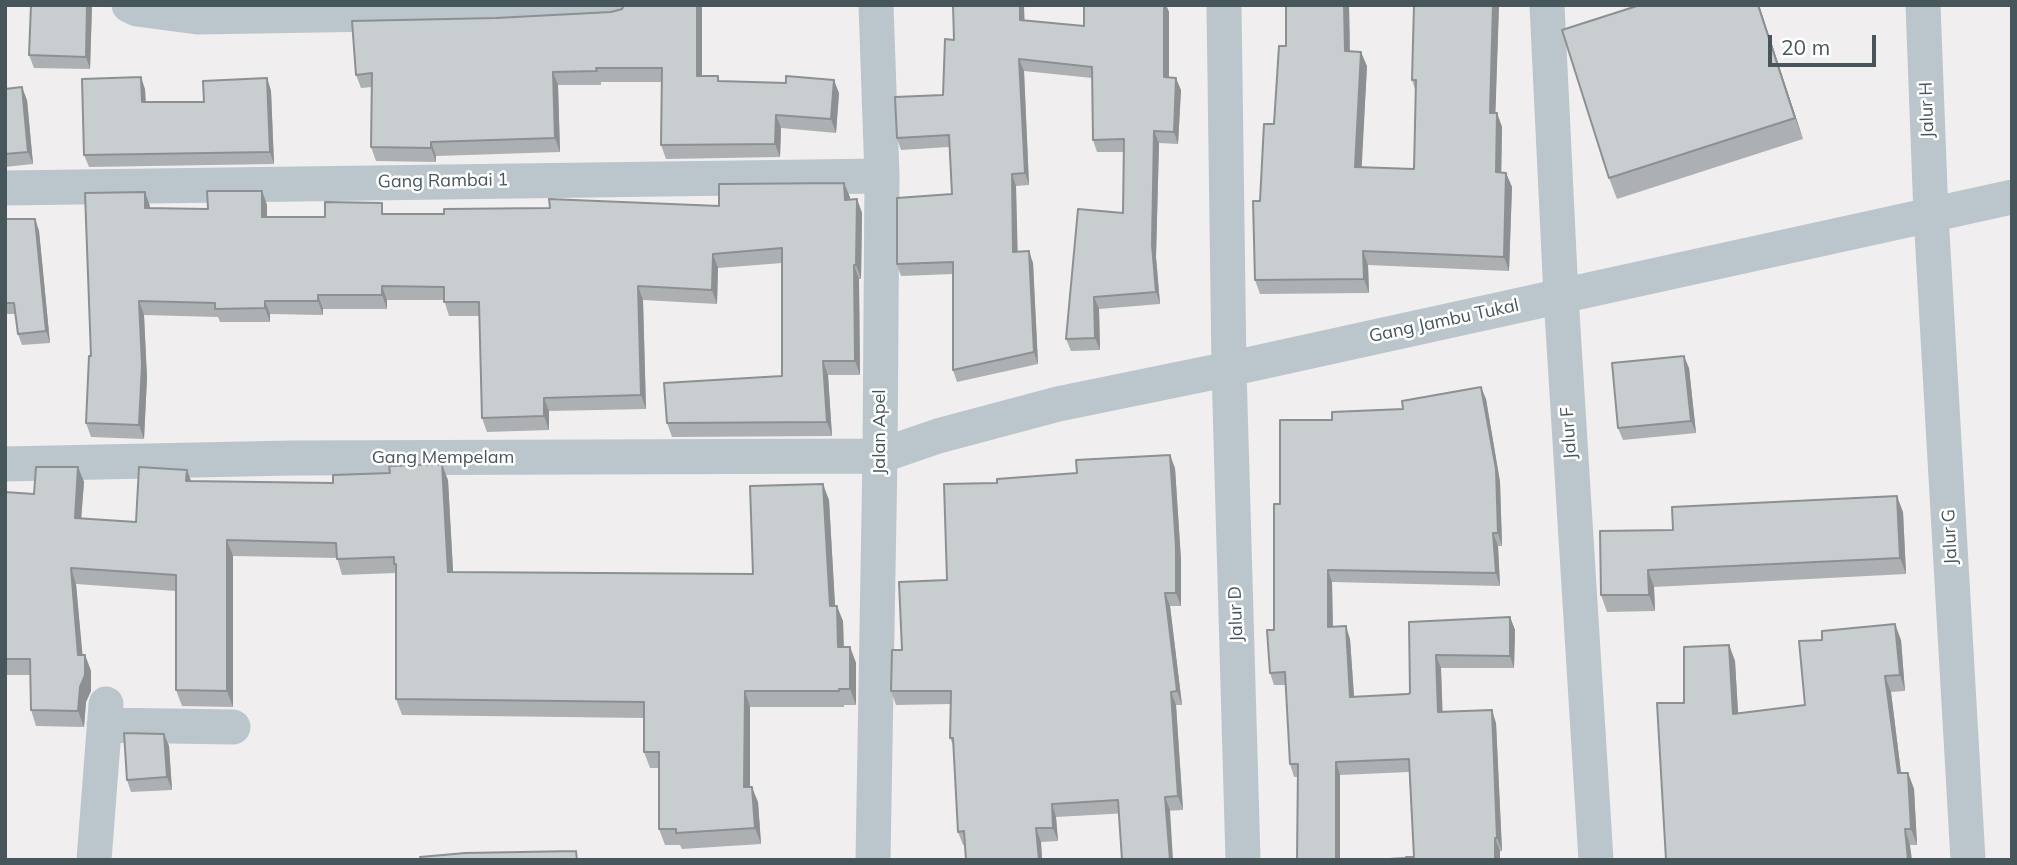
<!DOCTYPE html>
<style>
body{margin:0}
#map{position:relative;width:2017px;height:865px;overflow:hidden;background:#f1eeef;font-family:Mulish,sans-serif}
canvas{display:block}
.frame{position:absolute;inset:0;border:7px solid #47565b;pointer-events:none}
.scale{position:absolute;left:1768px;top:35px;width:108px;height:32px;box-sizing:border-box;border:4px solid #47565b;border-top:0;padding-left:9px;font-size:21px;line-height:24px;white-space:nowrap;color:#47565b;-webkit-text-stroke:5px #fff;paint-order:stroke}
</style>
<div id="map">
<canvas width="2017" height="865"></canvas>
<div class="frame"></div>
<div class="scale">20 m</div>
</div>
<script>
const ctx = document.querySelector('canvas').getContext('2d');
ctx.lineJoin = 'round';
const poly = rows => new Path2D(rows.map(r => 'M' + r).join(''));
function trace(path, color, width, dash) { ctx.strokeStyle = color; ctx.lineWidth = width; ctx.lineCap = dash ? 'butt' : 'round'; ctx.setLineDash(dash || []); ctx.stroke(path); }
function fill(path, color) { ctx.fillStyle = color; ctx.fill(path, 'evenodd'); }
function write(font, color, halo, rows, align = 'center') {
  ctx.font = font + ' Mulish,sans-serif'; ctx.lineWidth = 5; ctx.setLineDash([]); ctx.textBaseline = 'middle'; ctx.strokeStyle = halo; ctx.fillStyle = color; for (const [text, x, y, turn = 0] of rows) {
    ctx.save(); ctx.translate(x, y); ctx.rotate((+turn || 0) * Math.PI / 180); ctx.textAlign = isNaN(turn) ? turn : align; if (halo) ctx.strokeText(text, 0, 0); ctx.fillText(text, 0, 0); ctx.restore();
  }
}
trace(poly([
 [129,5,137,9,197,17,501,12,501,5],
 [1224,5,1229,369,1243,860],
 [1547,5,1561,296,1596,860],
 [1923,5,1931,215,1968,860],
 [501,12,615,6],
 [5,188,882,176],
 [5,464,291,458,880,456,938,436,1058,404,1229,369,2012,197],
 [104,725,233,727],
 [94,860,106,704],
 [873,860,880,456,882,176,876,5]
]), '#bac6cb', 35);
fill(poly([
 [92,5,90,69,34,68,29,55],
 [702,5,702,76,720,81,839,93,836,133,781,128,780,157,666,159,661,145,662,82,601,82,601,85,558,85,560,152,436,156,436,162,376,161,371,147,372,87,361,88,356,75,496,18,611,12],
 [1084,5,1166,5,1169,12,1169,77,1181,90,1178,144,1159,143,1156,257,1160,304,1099,309,1100,350,1071,351,1066,339,1123,213,1124,152,1097,152,1093,140,1092,78,1024,71,1029,185,1016,186,1017,252,1033,263,1038,364,957,382,953,370,953,274,901,276,897,264,952,194,949,147,901,150,897,138,943,95,954,40,1024,20,1084,26],
 [1349,5,1350,51,1367,66,1361,167,1414,169,1416,92,1412,80,1499,5,1495,113,1497,113,1502,127,1501,173,1506,173,1512,187,1509,271,1368,265,1369,293,1260,294,1255,280,1260,201,1286,46],
 [1640,5,1759,5,1803,139,1617,199,1609,178],
 [267,78,271,91,274,164,89,167,84,155,145,89,146,102,204,102],
 [5,89,27,100,33,164,5,167],
 [262,191,267,205,267,217,325,217,386,214,444,214,550,208,719,206,850,197,850,200,857,199,862,213,861,279,859,279,860,375,828,375,832,436,672,437,667,423,782,376,782,263,718,268,717,304,643,300,646,409,549,411,549,430,487,432,482,418,479,316,449,316,444,300,387,300,387,309,323,309,323,315,270,314,270,322,220,322,218,317,144,315,147,378,144,439,91,437,86,423,91,356,150,206,150,208,208,209],
 [5,219,35,219,39,231,50,343,22,345,18,334,16,314,5,314],
 [1689,368,1696,433,1623,440,1618,428],
 [1486,399,1500,482,1502,546,1498,546,1500,586,1332,582,1333,627,1350,639,1354,697,1410,693,1409,622,1510,617,1515,630,1514,668,1441,668,1442,711,1496,723,1502,851,1406,858,1414,857,1409,772,1294,777,1290,764,1286,685,1274,685,1270,673,1274,630,1280,504,1332,420,1403,409],
 [78,467,84,482,81,519,136,522,191,481,333,483,448,480,453,572,753,574,829,500,835,606,843,621,844,647,850,647,856,663,856,705,844,705,844,707,750,707,750,787,758,802,761,844,682,849,680,845,665,845,659,829,659,768,650,768,644,752,644,718,402,715,396,699,396,573,342,575,337,558,233,556,233,707,182,706,176,690,176,591,76,584,82,655,85,655,91,671,91,691,86,702,84,727,36,726,31,710,30,675,5,675,5,492,34,494],
 [1175,468,1181,560,1181,606,1170,606,1182,705,1176,705,1183,810,1056,817,1058,841,1041,842,1042,860,966,860,965,845,963,845,958,832,954,747,950,738,951,704,896,705,891,691,902,650,947,580,997,483],
 [1903,512,1906,574,1654,587,1655,611,1607,612,1601,595,1673,530],
 [1901,640,1905,691,1891,692,1901,773,1908,773,1914,789,1917,845,1910,845,1684,703,1729,645,1735,661,1738,713,1805,705],
 [164,734,169,746,172,790,131,792,127,780]
]), '#acb0b3');
fill(poly([
 [87,5,92,5,90,69,86,57],
 [697,5,702,5,702,90,697,76],
 [1020,5,1024,5,1025,32,1020,20],
 [1164,5,1166,5,1169,12,1169,89,1164,77],
 [1344,5,1349,5,1350,65,1345,51],
 [1493,5,1499,5,1495,127,1490,113],
 [1758,5,1759,5,1803,139,1795,118],
 [1361,52,1367,66,1361,181,1355,167],
 [1019,59,1024,71,1029,185,1025,173],
 [553,72,558,85,560,152,555,138],
 [141,77,145,89,146,115,142,102],
 [267,78,271,91,274,164,270,152],
 [1176,78,1181,90,1178,144,1174,132],
 [834,80,839,93,836,133,831,119],
 [22,87,27,100,33,164,28,152],
 [1497,113,1502,127,1501,187,1496,172],
 [776,115,781,128,780,157,775,144],
 [1154,131,1159,143,1156,257,1160,304,1156,292,1152,245],
 [431,142,436,156,436,162,431,148],
 [1506,173,1512,187,1509,271,1504,257],
 [1012,174,1016,186,1018,264,1013,252],
 [844,183,850,197,850,214,845,200],
 [262,191,267,205,267,231,262,217],
 [145,192,150,206,150,222,145,208],
 [857,199,862,213,861,279,856,265],
 [35,219,39,231,50,343,46,331],
 [1029,251,1033,263,1038,364,1034,352],
 [1363,251,1368,265,1369,293,1364,279],
 [713,254,718,268,717,304,712,290],
 [854,265,859,279,860,375,855,361],
 [382,286,387,300,387,309,382,295],
 [638,286,643,300,646,409,641,395],
 [318,295,323,309,323,315,318,301],
 [1094,297,1099,309,1100,350,1095,338],
 [139,301,144,315,147,378,144,439,139,425],
 [265,301,270,314,270,322,265,308],
 [1684,356,1689,368,1696,433,1691,421],
 [823,361,828,375,832,436,827,422],
 [1481,387,1486,399,1500,482,1502,546,1498,533],
 [544,398,549,411,549,430,544,416],
 [1170,455,1175,468,1181,560,1181,606,1176,593],
 [442,464,448,480,454,588,448,572],
 [78,467,84,482,80,534,75,518],
 [187,470,193,486,186,481],
 [823,484,829,500,836,622,830,606],
 [1897,496,1903,512,1906,574,1900,558],
 [1493,533,1498,546,1500,586,1496,573],
 [227,540,233,556,233,707,227,691],
 [71,568,76,584,84,670,78,655],
 [1328,570,1332,582,1333,640,1328,627],
 [1648,570,1654,587,1655,611,1649,595],
 [1165,593,1170,606,1182,705,1177,691],
 [837,606,843,621,844,663,838,647],
 [1510,617,1515,630,1514,668,1510,656],
 [1895,624,1901,640,1905,691,1900,675],
 [1346,626,1350,639,1355,710,1350,697],
 [1729,645,1735,661,1739,729,1733,714],
 [850,647,856,663,856,705,850,689],
 [85,655,91,671,91,691,86,702,84,727,78,711,80,687],
 [1436,655,1441,668,1443,724,1438,712],
 [1885,676,1891,692,1903,789,1898,773],
 [745,691,750,707,750,803,744,787],
 [1171,692,1176,705,1183,810,1178,796],
 [1492,710,1496,723,1502,851,1497,838],
 [164,734,169,746,172,790,167,777],
 [1336,762,1340,775,1340,860,1336,860],
 [1908,773,1914,789,1917,845,1911,829],
 [752,787,758,802,761,844,755,828],
 [1165,797,1170,810,1173,860,1170,860],
 [1052,804,1056,817,1058,841,1053,828],
 [1036,828,1041,842,1042,860,1039,860],
 [1905,829,1910,845,1912,860,1908,860],
 [1495,838,1500,851,1500,860,1495,860]
]), '#8c9092');
const building = poly([
 [31,5,87,5,86,57,29,55,31,5],
 [624,5,697,5,697,76,718,76,718,81,786,83,786,76,834,80,831,119,776,115,775,144,661,145,662,68,596,68,597,71,553,72,555,138,431,142,431,148,371,147,372,73,356,75,352,21,496,18,611,12,622,9,624,5],
 [953,5,1020,5,1020,20,1084,26,1084,5,1164,5,1164,77,1176,78,1174,132,1154,131,1152,245,1156,292,1094,297,1095,338,1066,339,1078,209,1123,213,1124,139,1093,140,1092,67,1019,59,1025,173,1012,174,1013,252,1029,251,1034,352,953,370,953,262,897,264,897,198,952,194,949,135,897,138,895,97,943,95,945,39,954,40,953,5],
 [1286,5,1344,5,1345,51,1361,52,1355,167,1414,169,1416,80,1412,80,1414,5,1493,5,1490,113,1497,113,1496,172,1506,173,1504,257,1363,251,1364,279,1255,280,1253,201,1260,201,1264,124,1274,124,1279,46,1286,46,1286,5],
 [1640,5,1758,5,1795,118,1609,178,1562,30,1640,5],
 [141,77,142,102,204,102,203,81,267,78,270,152,84,155,82,79,141,77],
 [22,87,28,152,5,154,5,89,22,87],
 [844,183,845,200,857,199,856,265,854,265,855,361,823,361,827,422,667,423,664,383,782,376,782,248,713,254,712,290,638,286,641,395,544,398,544,416,482,418,479,302,444,302,444,287,382,286,382,295,318,295,318,301,265,301,265,308,215,309,215,303,139,301,142,365,139,425,86,423,89,356,91,356,85,193,145,192,145,208,208,209,207,191,262,191,262,217,325,217,325,202,382,203,382,214,444,214,444,209,550,208,549,199,719,206,719,184,844,183],
 [5,219,35,219,46,331,18,334,14,303,5,303,5,219],
 [1684,356,1691,421,1618,428,1612,363,1684,356],
 [1481,387,1496,469,1498,533,1493,533,1496,573,1328,570,1328,627,1346,626,1350,697,1408,694,1410,693,1409,622,1510,617,1510,656,1436,655,1438,712,1492,710,1497,838,1495,838,1495,860,1371,860,1406,858,1406,857,1414,857,1409,759,1336,762,1336,860,1297,860,1298,764,1290,764,1285,672,1270,673,1267,630,1274,630,1274,504,1280,504,1280,420,1332,420,1332,412,1403,409,1402,401,1481,387],
 [1170,455,1176,547,1176,593,1165,593,1177,691,1171,692,1178,796,1165,797,1170,860,1122,860,1118,800,1052,804,1053,828,1036,828,1039,860,966,860,964,831,958,832,953,738,950,738,951,691,891,691,892,650,902,650,899,582,947,580,944,484,997,483,997,479,1077,473,1076,460,1170,455],
 [442,464,448,572,753,574,750,486,823,484,830,606,837,606,838,647,850,647,850,689,839,689,839,691,745,691,744,787,752,787,755,828,676,833,676,829,659,829,659,752,644,752,644,702,396,699,396,564,394,564,394,557,337,559,336,543,227,540,227,691,176,690,176,575,71,568,78,655,85,655,85,675,80,687,78,711,31,710,30,659,5,659,5,492,34,494,36,467,78,467,75,518,136,522,139,467,187,470,186,481,333,483,333,475,390,473,389,466,442,464],
 [1897,496,1900,558,1648,570,1649,595,1601,595,1600,531,1673,530,1672,507,1897,496],
 [1895,624,1900,675,1885,676,1898,773,1908,773,1911,829,1905,829,1908,860,1666,860,1657,703,1684,703,1684,647,1729,645,1733,714,1805,705,1799,641,1822,640,1822,631,1895,624],
 [124,733,164,734,167,777,127,780,124,733],
 [576,851,577,860,421,860,420,857,465,853,576,851]
]);
fill(building, '#c8cdd0');
trace(building, '#8c9092', 2);
write('18px', '#47565b', '#fff', [
 ["Jalur H",1927,110,-92],
 ["Gang Rambai 1",443,181,-1],
 ["Gang Jambu Tukal",1444,321,-12],
 ["Jalan Apel",880,432,-90],
 ["Jalur F",1569,433,-94],
 ["Gang Mempelam",443,458],
 ["Jalur G",1950,537,-93],
 ["Jalur D",1236,614,-92]
]);
</script>
